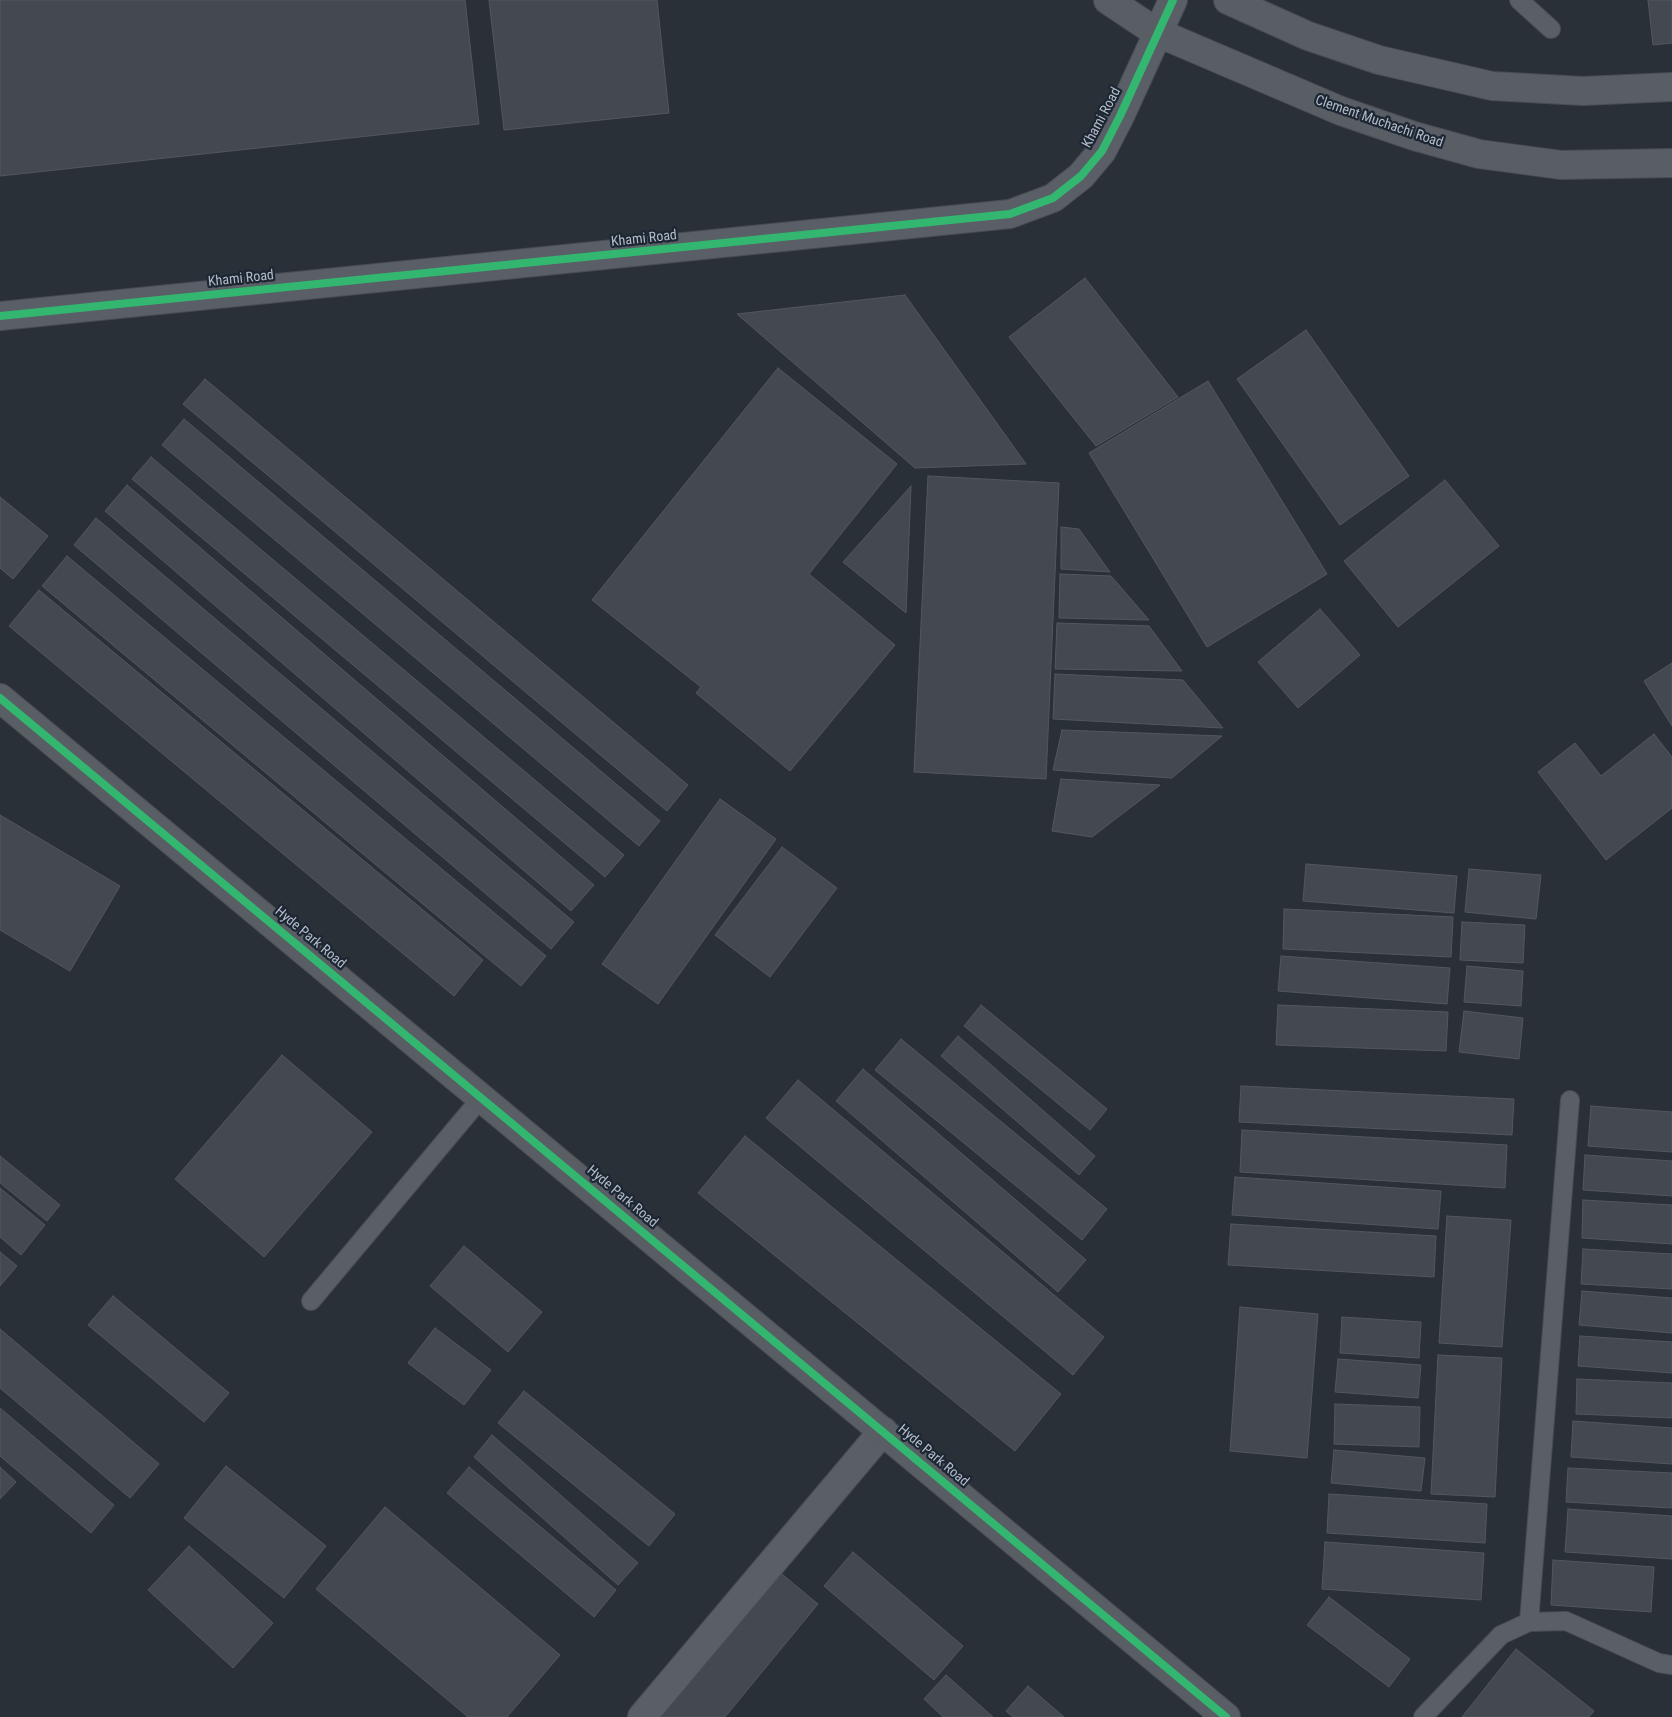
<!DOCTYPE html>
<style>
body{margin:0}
canvas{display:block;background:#2a3038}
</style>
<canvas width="1672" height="1717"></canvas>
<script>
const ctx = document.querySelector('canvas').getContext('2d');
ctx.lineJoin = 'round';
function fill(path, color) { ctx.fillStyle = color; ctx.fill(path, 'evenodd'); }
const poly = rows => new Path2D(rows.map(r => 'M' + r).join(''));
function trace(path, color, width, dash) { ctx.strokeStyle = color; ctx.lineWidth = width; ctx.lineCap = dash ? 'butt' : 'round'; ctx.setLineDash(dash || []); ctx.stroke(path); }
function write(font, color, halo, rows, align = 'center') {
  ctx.font = font + ' "Roboto Condensed",sans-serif'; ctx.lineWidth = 4.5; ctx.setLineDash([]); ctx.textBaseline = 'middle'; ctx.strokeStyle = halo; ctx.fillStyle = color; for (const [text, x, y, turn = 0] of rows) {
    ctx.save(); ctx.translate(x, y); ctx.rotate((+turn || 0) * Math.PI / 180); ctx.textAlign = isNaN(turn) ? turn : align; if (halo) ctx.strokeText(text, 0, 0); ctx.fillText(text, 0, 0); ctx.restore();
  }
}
const building = poly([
 [0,0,465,0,479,124,0,176,0,0],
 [489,0,657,0,669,113,504,130,489,0],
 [1648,0,1672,0,1672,43,1653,45,1648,0],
 [1085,278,1178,397,1096,446,1009,337,1085,278],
 [905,295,1026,464,915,468,737,314,905,295],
 [1306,330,1409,476,1340,525,1237,379,1306,330],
 [778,368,897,464,809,574,895,645,790,771,696,693,701,687,592,600,778,368],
 [205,379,688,785,667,811,183,404,205,379],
 [1208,381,1327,574,1207,647,1089,453,1208,381],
 [184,419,660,821,639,846,162,445,184,419],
 [151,457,624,855,605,877,132,479,151,457],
 [928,476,1059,483,1046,779,914,772,928,476],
 [1445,480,1499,546,1398,627,1344,561,1445,480],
 [127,485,594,885,571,911,105,511,127,485],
 [911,486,906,613,843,562,911,486],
 [0,497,48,536,13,579,0,568,0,497],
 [96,518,574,922,551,949,74,545,96,518],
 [1061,527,1079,529,1110,572,1061,569,1061,527],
 [67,556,546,956,521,986,42,586,67,556],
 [1060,574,1111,576,1149,620,1059,618,1060,574],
 [39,590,483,960,454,996,9,626,39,590],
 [1320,609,1360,655,1298,708,1258,662,1320,609],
 [1057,623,1149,626,1182,671,1055,669,1057,623],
 [1672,663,1672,726,1644,681,1672,663],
 [1055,674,1183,680,1223,728,1053,719,1055,674],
 [1062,730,1222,736,1172,778,1053,770,1062,730],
 [1654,734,1672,757,1672,808,1606,860,1538,772,1575,743,1601,776,1654,734],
 [1061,779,1160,785,1092,837,1052,831,1061,779],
 [720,799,776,839,658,1004,602,964,720,799],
 [0,815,120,886,70,971,0,930,0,815],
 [782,847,837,888,770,977,715,935,782,847],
 [1306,864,1457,876,1454,913,1303,901,1306,864],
 [1469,869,1541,875,1536,919,1465,912,1469,869],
 [1284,909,1453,917,1451,957,1283,949,1284,909],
 [1462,922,1525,925,1523,963,1460,960,1462,922],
 [1281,956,1450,968,1447,1004,1278,991,1281,956],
 [1467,966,1523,971,1521,1006,1464,1002,1467,966],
 [981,1005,1107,1109,1090,1130,964,1026,981,1005],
 [1278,1005,1448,1012,1446,1051,1276,1045,1278,1005],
 [1464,1011,1523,1018,1519,1059,1459,1052,1464,1011],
 [958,1036,1095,1156,1079,1175,941,1056,958,1036],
 [901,1039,1107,1209,1082,1240,875,1070,901,1039],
 [282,1055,372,1132,264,1257,175,1179,282,1055],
 [863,1069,1086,1260,1058,1292,836,1101,863,1069],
 [798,1080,1104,1337,1073,1375,766,1118,798,1080],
 [1241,1086,1514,1099,1512,1135,1239,1122,1241,1086],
 [1591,1106,1672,1112,1672,1152,1588,1146,1591,1106],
 [1242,1130,1507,1145,1505,1188,1240,1172,1242,1130],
 [745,1136,1061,1394,1015,1451,698,1193,745,1136],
 [1585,1155,1672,1161,1672,1196,1583,1190,1585,1155],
 [0,1156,60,1205,47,1221,0,1183,0,1156],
 [1235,1177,1441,1191,1438,1229,1232,1215,1235,1177],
 [0,1188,45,1225,21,1255,0,1237,0,1188],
 [1583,1200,1672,1205,1672,1244,1582,1238,1583,1200],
 [1447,1216,1511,1220,1502,1347,1439,1343,1447,1216],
 [1231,1224,1436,1236,1434,1277,1228,1265,1231,1224],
 [464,1246,542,1312,508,1352,430,1286,464,1246],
 [1583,1249,1672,1254,1672,1289,1581,1284,1583,1249],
 [0,1252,17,1266,0,1286,0,1252],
 [1582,1291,1672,1298,1672,1333,1579,1325,1582,1291],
 [113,1296,229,1393,204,1422,88,1325,113,1296],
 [1240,1307,1318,1314,1307,1458,1230,1451,1240,1307],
 [1342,1317,1421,1322,1419,1358,1340,1353,1342,1317],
 [435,1328,491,1370,464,1405,408,1363,435,1328],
 [0,1329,159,1464,130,1498,0,1388,0,1329],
 [1580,1336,1672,1342,1672,1373,1578,1366,1580,1336],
 [1438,1355,1502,1358,1495,1497,1431,1494,1438,1355],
 [1338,1359,1421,1365,1418,1398,1335,1392,1338,1359],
 [1577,1379,1672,1383,1672,1418,1576,1414,1577,1379],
 [524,1391,675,1514,649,1546,498,1423,524,1391],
 [1335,1404,1420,1407,1419,1447,1334,1444,1335,1404],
 [0,1408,114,1505,91,1533,0,1456,0,1408],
 [1573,1421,1672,1428,1672,1464,1571,1457,1573,1421],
 [492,1435,638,1563,618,1585,474,1457,492,1435],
 [1334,1450,1425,1458,1421,1491,1331,1483,1334,1450],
 [226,1466,326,1546,284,1598,184,1518,226,1466],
 [0,1467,16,1482,0,1499,0,1467],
 [469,1467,616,1590,594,1617,447,1493,469,1467],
 [1568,1468,1672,1473,1672,1508,1566,1502,1568,1468],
 [1329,1494,1487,1504,1485,1543,1327,1533,1329,1494],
 [385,1507,560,1655,507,1717,468,1717,316,1589,385,1507],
 [1568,1509,1672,1516,1672,1559,1565,1552,1568,1509],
 [1325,1542,1484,1553,1481,1600,1322,1589,1325,1542],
 [189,1546,273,1623,233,1668,148,1590,189,1546],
 [853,1552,963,1646,934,1680,824,1586,853,1552],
 [1553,1560,1654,1567,1651,1612,1551,1605,1553,1560],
 [777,1570,818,1604,725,1717,657,1717,777,1570],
 [1329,1597,1410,1659,1389,1687,1307,1625,1329,1597],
 [1516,1649,1594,1711,1589,1717,1462,1717,1516,1649],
 [946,1675,993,1717,943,1717,924,1699,946,1675],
 [1028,1686,1064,1717,1013,1717,1006,1711,1028,1686]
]);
fill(building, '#444950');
trace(building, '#52575f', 1);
const lane = poly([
 [1519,0,1551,29],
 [311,1301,482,1097],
 [1529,1622,1570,1100],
 [1423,1717,1501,1635,1529,1622,1566,1621,1659,1663,1672,1665]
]);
const street = poly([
 [0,316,1010,214,1053,198,1081,176,1102,151,1120,116,1173,0],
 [642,1717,883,1431]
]);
const secondary = poly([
 [1108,0,1156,32,1341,111,1414,136,1479,154,1561,165,1672,163],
 [1228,0,1308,36,1379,60,1492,86,1583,91,1672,87],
 [0,698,1226,1717]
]);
trace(lane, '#484c53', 20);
trace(street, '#484c53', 30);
trace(secondary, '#484c53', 30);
trace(lane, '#5a5e66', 18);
trace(street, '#5a5e66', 28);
trace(secondary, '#595d64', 28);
trace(poly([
 [0,316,1010,214,1053,198,1081,176,1102,151,1120,116,1173,0],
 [0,698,1226,1717]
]), '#33b770', 8);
write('14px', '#b4bcc9', '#1d2633', [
 ["Khami Road",1102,118,-62],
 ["Clement Muchachi Road",1379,122,19],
 ["Khami Road",644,239,-6],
 ["Khami Road",241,279,-6],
 ["Hyde Park Road",310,938,40],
 ["Hyde Park Road",622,1197,40],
 ["Hyde Park Road",933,1456,40]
]);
</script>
